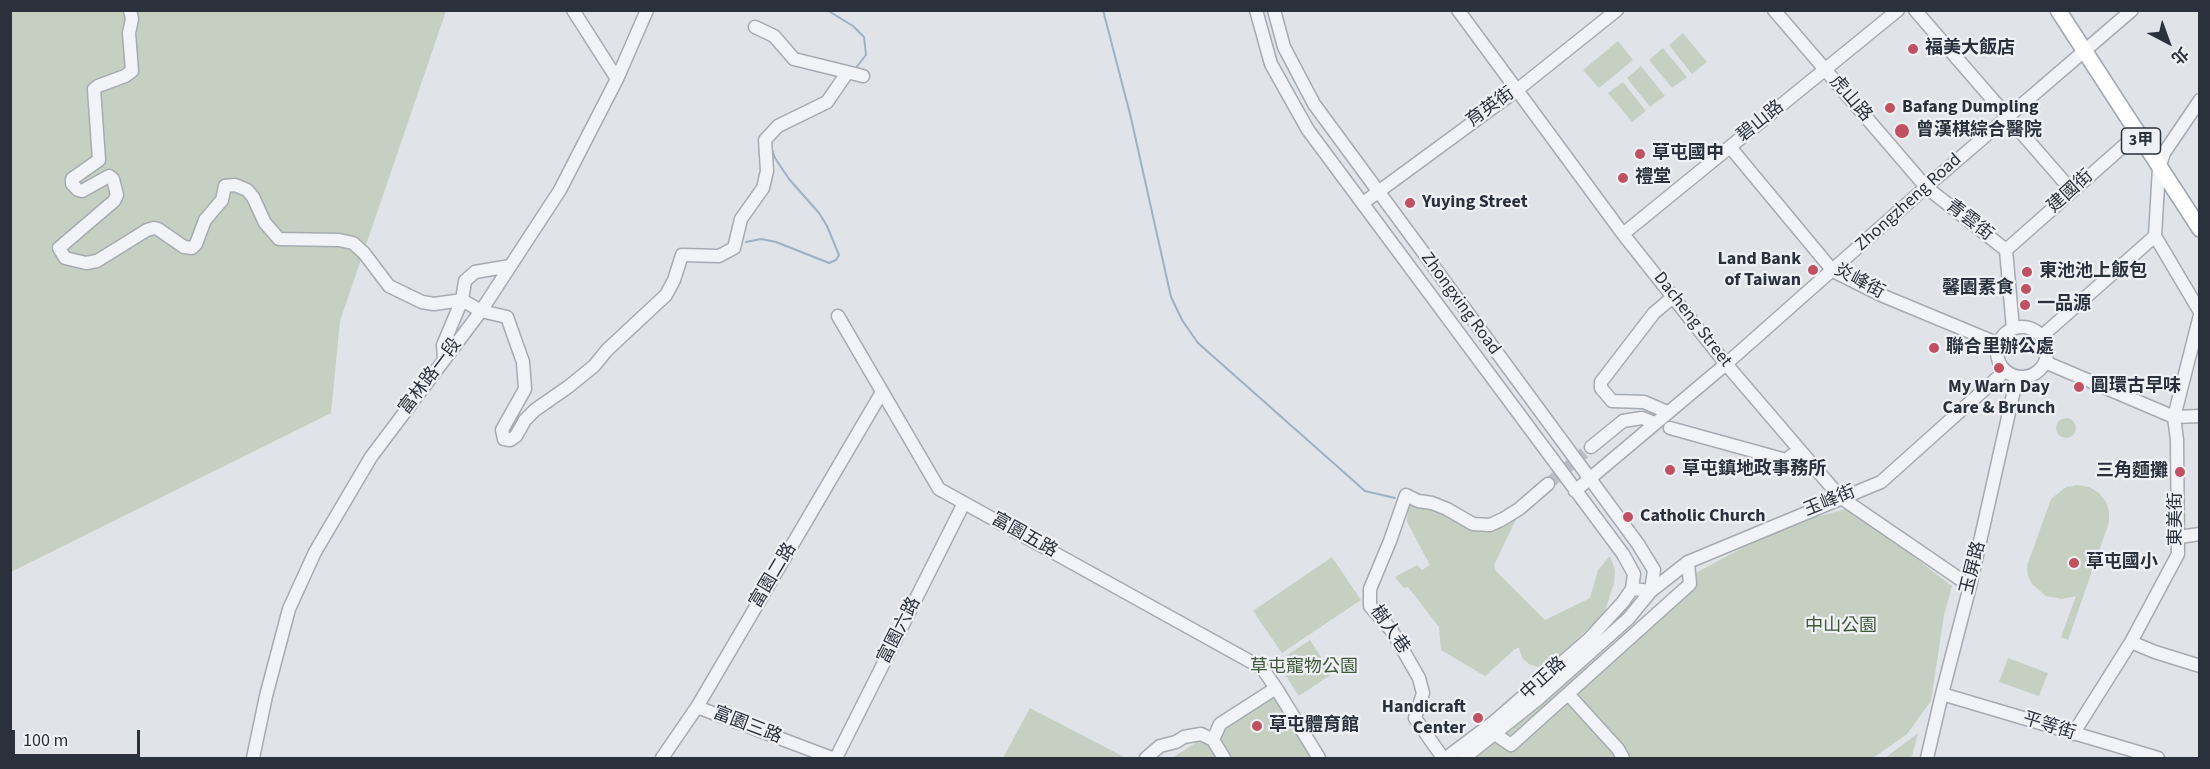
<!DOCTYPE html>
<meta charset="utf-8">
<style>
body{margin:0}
#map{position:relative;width:2210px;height:769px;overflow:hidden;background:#e0e3e7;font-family:"Source Sans 3","Noto Sans TC",sans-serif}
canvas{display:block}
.frame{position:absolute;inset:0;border:12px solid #2a313d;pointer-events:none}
.north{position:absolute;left:2138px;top:12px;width:60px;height:60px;-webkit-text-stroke:4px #eff1f5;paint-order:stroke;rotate:139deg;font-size:16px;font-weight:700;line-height:24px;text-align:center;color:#2a313d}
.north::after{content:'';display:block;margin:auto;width:21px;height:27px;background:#2a313d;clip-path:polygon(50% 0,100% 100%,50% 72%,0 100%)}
.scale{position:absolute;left:12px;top:730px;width:128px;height:27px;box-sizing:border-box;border:3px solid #2a313d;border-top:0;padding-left:8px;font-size:18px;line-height:21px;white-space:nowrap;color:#2a313d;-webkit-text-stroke:4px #eff1f5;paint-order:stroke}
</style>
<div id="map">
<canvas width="2210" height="769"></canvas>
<div class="frame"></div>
<div class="north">北</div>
<div class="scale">100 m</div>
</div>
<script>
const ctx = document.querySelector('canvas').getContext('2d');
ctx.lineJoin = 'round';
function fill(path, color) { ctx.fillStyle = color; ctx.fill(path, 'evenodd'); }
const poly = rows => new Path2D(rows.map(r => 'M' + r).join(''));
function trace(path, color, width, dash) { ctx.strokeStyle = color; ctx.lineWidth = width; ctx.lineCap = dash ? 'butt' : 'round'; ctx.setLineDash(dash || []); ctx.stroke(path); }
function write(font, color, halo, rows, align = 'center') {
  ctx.font = font + ' "Source Sans 3","Noto Sans TC",sans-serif'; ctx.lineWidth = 4.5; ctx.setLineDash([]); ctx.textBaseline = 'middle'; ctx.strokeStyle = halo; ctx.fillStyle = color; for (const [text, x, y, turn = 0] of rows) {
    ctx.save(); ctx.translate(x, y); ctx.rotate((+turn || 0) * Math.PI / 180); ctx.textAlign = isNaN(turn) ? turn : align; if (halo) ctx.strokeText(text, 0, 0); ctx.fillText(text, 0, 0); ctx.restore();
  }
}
fill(poly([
 [11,11,446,11,340,321,331,413,11,572],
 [1683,33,1707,62,1692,74,1669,45],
 [1618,41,1633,60,1599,88,1583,70],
 [1663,48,1687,77,1672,88,1649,60],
 [1641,66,1665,96,1650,107,1627,78],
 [1623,82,1646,111,1632,122,1608,93],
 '2056 428a10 10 0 1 1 20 0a10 10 0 1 1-20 0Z',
 [2077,485,2089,487,2099,493,2106,502,2109,511,2109,522,2068,640,2061,637,2076,596,2062,599,2046,596,2032,584,2028,576,2027,566,2051,499,2066,487],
 [1411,499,1476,523,1521,509,1494,565,1496,571,1545,620,1590,598,1598,570,1610,556,1615,570,1614,583,1604,614,1544,669,1529,664,1522,658,1519,648,1515,649,1485,676,1441,650,1439,627,1408,587,1404,588,1395,577,1417,565,1422,570,1430,565,1407,522,1408,505],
 [1846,509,1886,535,1952,586,1944,615,1931,701,1907,734,1873,758,1476,758,1589,664,1688,577,1759,539,1805,520],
 [1332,557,1361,600,1282,653,1253,611],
 [1310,640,1332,674,1299,696,1277,662],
 [2008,658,2048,673,2039,696,1999,682],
 [1272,694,1311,758,1172,758],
 [1030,708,1126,758,1003,758],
 [1918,733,1912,756,1909,758,1885,758]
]), '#c5d0c2');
trace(poly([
 [827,10,853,26,864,37,866,55,855,69],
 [1103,10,1131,118,1171,297,1182,320,1198,343,1365,491,1395,498],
 [746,242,761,239,776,242,829,263,836,260,839,255,827,226,819,213,789,179,775,158,771,147]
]), '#9eb0c4', 2);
trace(poly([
 [1548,484,1591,447]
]), '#bcbfc5', 12, [12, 6]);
const minor = poly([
 [130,10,132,19,129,33,132,71,125,76,98,86,94,89,99,160,72,179,72,184,78,190,82,191,109,176,113,179,117,195,114,201,59,248,65,258,86,263,97,261,147,230,154,228,158,229,184,247,192,248,196,244,205,220,222,200,225,186,235,185,247,190,253,197,265,223,279,239,339,240,353,243,364,253,389,286,422,302,434,304,462,300,481,311,507,317,523,362,525,389,502,430,504,439,510,440,516,436,525,420,535,410,568,387,594,366,607,350,666,295,674,280,682,255,719,256,734,248,741,219,763,188,767,171,765,140,778,126,827,102,847,73],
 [573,10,617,79],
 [1256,10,1271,64,1308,130,1623,554,1634,574,1632,589,1623,602,1589,639,1495,721,1446,758],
 [1274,10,1284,47,1314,104,1638,544,1654,570,1651,591,1628,619,1538,699,1464,758],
 [1458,10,1623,234,1726,364,1840,497,1970,586],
 [1774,10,1926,187,2006,250,2013,329],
 [1915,10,2072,191],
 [755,27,774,36,794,59,863,76],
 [1730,147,1833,271,1881,295,1999,344],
 [1363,203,1517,90,1617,10],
 [1623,234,1898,10],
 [2155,236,2200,312],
 [2006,250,2137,134],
 [838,316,939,489,1262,668,1276,688],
 '1997 352a25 25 0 1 1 50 0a25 25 0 1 1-50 0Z',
 [2042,336,2155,236,2159,168,2164,153,2200,100],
 [444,360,443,345,462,300,465,281,475,272,510,266],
 [2045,362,2174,417,2200,416],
 [1667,412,1644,402,1612,401,1601,388,1601,382,1654,313,1673,297],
 [1670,428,1786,460,1792,455,1805,456],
 [1591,447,1623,421,1642,418,1655,423],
 [1575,491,1726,364,1926,187,2132,10],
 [2179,537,2200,534],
 [1632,589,1651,591,1688,562,1881,482,2005,371],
 [2131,642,2155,652,2200,666],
 [1568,694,1618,749,1623,758],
 [1942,694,2158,758],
 [697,707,832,758],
 [1493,729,1495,734,1511,745,1690,584,1688,562],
 [2073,734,2131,642,2178,554,2177,440,2174,417,2200,315],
 [253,758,266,696,289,609,315,552,371,457,481,311,560,190,617,79,647,10],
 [662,758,697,707,882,392],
 [836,758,964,503],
 [1146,758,1160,746,1176,742,1184,737,1201,734,1213,740],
 [1224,758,1213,740,1220,724,1276,688,1319,758],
 [1443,758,1415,718,1423,693,1419,678,1392,631,1370,606,1370,589,1390,541,1406,495,1418,501,1432,503,1447,509,1473,524,1490,525,1503,519,1519,509,1548,484],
 [1927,758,1942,694,1970,586,2017,377]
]);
const major = poly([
 [2058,10,2200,229]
]);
trace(minor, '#a6aab1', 15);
trace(major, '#a0a7b2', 18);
trace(minor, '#f2f3f6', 12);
trace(major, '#fff', 15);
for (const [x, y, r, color] of [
 [1913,49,6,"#c05162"],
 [1890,108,6,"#c05162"],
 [1902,131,8,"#c05162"],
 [1640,154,6,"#c05162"],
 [1623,178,6,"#c05162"],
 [1410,203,6,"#c05162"],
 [1813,270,6,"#c05162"],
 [2027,272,6,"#c05162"],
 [2026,289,6,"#c05162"],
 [2025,305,6,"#c05162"],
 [1934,348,6,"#c05162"],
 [1999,368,6,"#c05162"],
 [2079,387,6,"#c05162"],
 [1670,470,6,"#c05162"],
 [2180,472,6,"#c05162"],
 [1628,517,6,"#c05162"],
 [2074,563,6,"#c05162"],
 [1478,718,6,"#c05162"],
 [1257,726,6,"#c05162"]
]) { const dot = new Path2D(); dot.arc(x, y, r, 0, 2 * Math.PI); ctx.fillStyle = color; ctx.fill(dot); trace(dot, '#eff1f5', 2); }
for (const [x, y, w] of [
 [2141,141,39]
]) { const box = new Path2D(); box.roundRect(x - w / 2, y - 13, w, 26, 4.5); ctx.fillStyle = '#eff1f5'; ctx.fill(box); trace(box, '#2a313d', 1.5); }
write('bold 16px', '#2a313d', null, [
 ["3甲",2141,141]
]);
write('bold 18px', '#2a313d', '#eff1f5', [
 ["福美大飯店",1925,49],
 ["Bafang Dumpling",1902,108],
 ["曾漢棋綜合醫院",1916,131],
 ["草屯國中",1652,154],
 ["禮堂",1635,178],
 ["Yuying Street",1422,203],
 ["Land Bank",1801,260,"right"],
 ["of Taiwan",1801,281,"right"],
 ["東池池上飯包",2039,272],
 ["馨園素食",2014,289,"right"],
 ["一品源",2037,305],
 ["聯合里辦公處",1946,348],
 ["圓環古早味",2091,387],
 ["My Warn Day",1999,388,"center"],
 ["Care & Brunch",1999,409,"center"],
 ["草屯鎮地政事務所",1682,470],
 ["三角麵攤",2168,472,"right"],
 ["Catholic Church",1640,517],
 ["草屯國小",2086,563],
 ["Handicraft",1466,708,"right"],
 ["Center",1466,729,"right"],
 ["草屯體育館",1269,726]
], 'left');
write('18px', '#2a313d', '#eff1f5', [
 ["虎山路",1850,99,49],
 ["育英街",1491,108,-36],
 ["碧山路",1761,122,-39],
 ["建國街",2071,192,-42],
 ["Zhongzheng Road",1909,203,-42],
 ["青雲街",1969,221,38],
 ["炎峰街",1859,282,28],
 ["Zhongxing Road",1460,304,54],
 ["Dacheng Street",1692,320,52],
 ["富林路一段",431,377,-53],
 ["玉峰街",1830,502,-22],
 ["東美街",2177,519,-90],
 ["富園五路",1024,536,29],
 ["玉屏路",1974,568,-76],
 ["富園二路",774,576,-59],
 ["樹人巷",1389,630,55],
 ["富園六路",900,631,-63],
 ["中正路",1544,679,-42],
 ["富園三路",747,726,21],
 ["平等街",2049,727,17]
]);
write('18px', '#3f5739', '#eff1f5', [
 ["中山公園",1841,627],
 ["草屯寵物公園",1304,668]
]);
</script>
